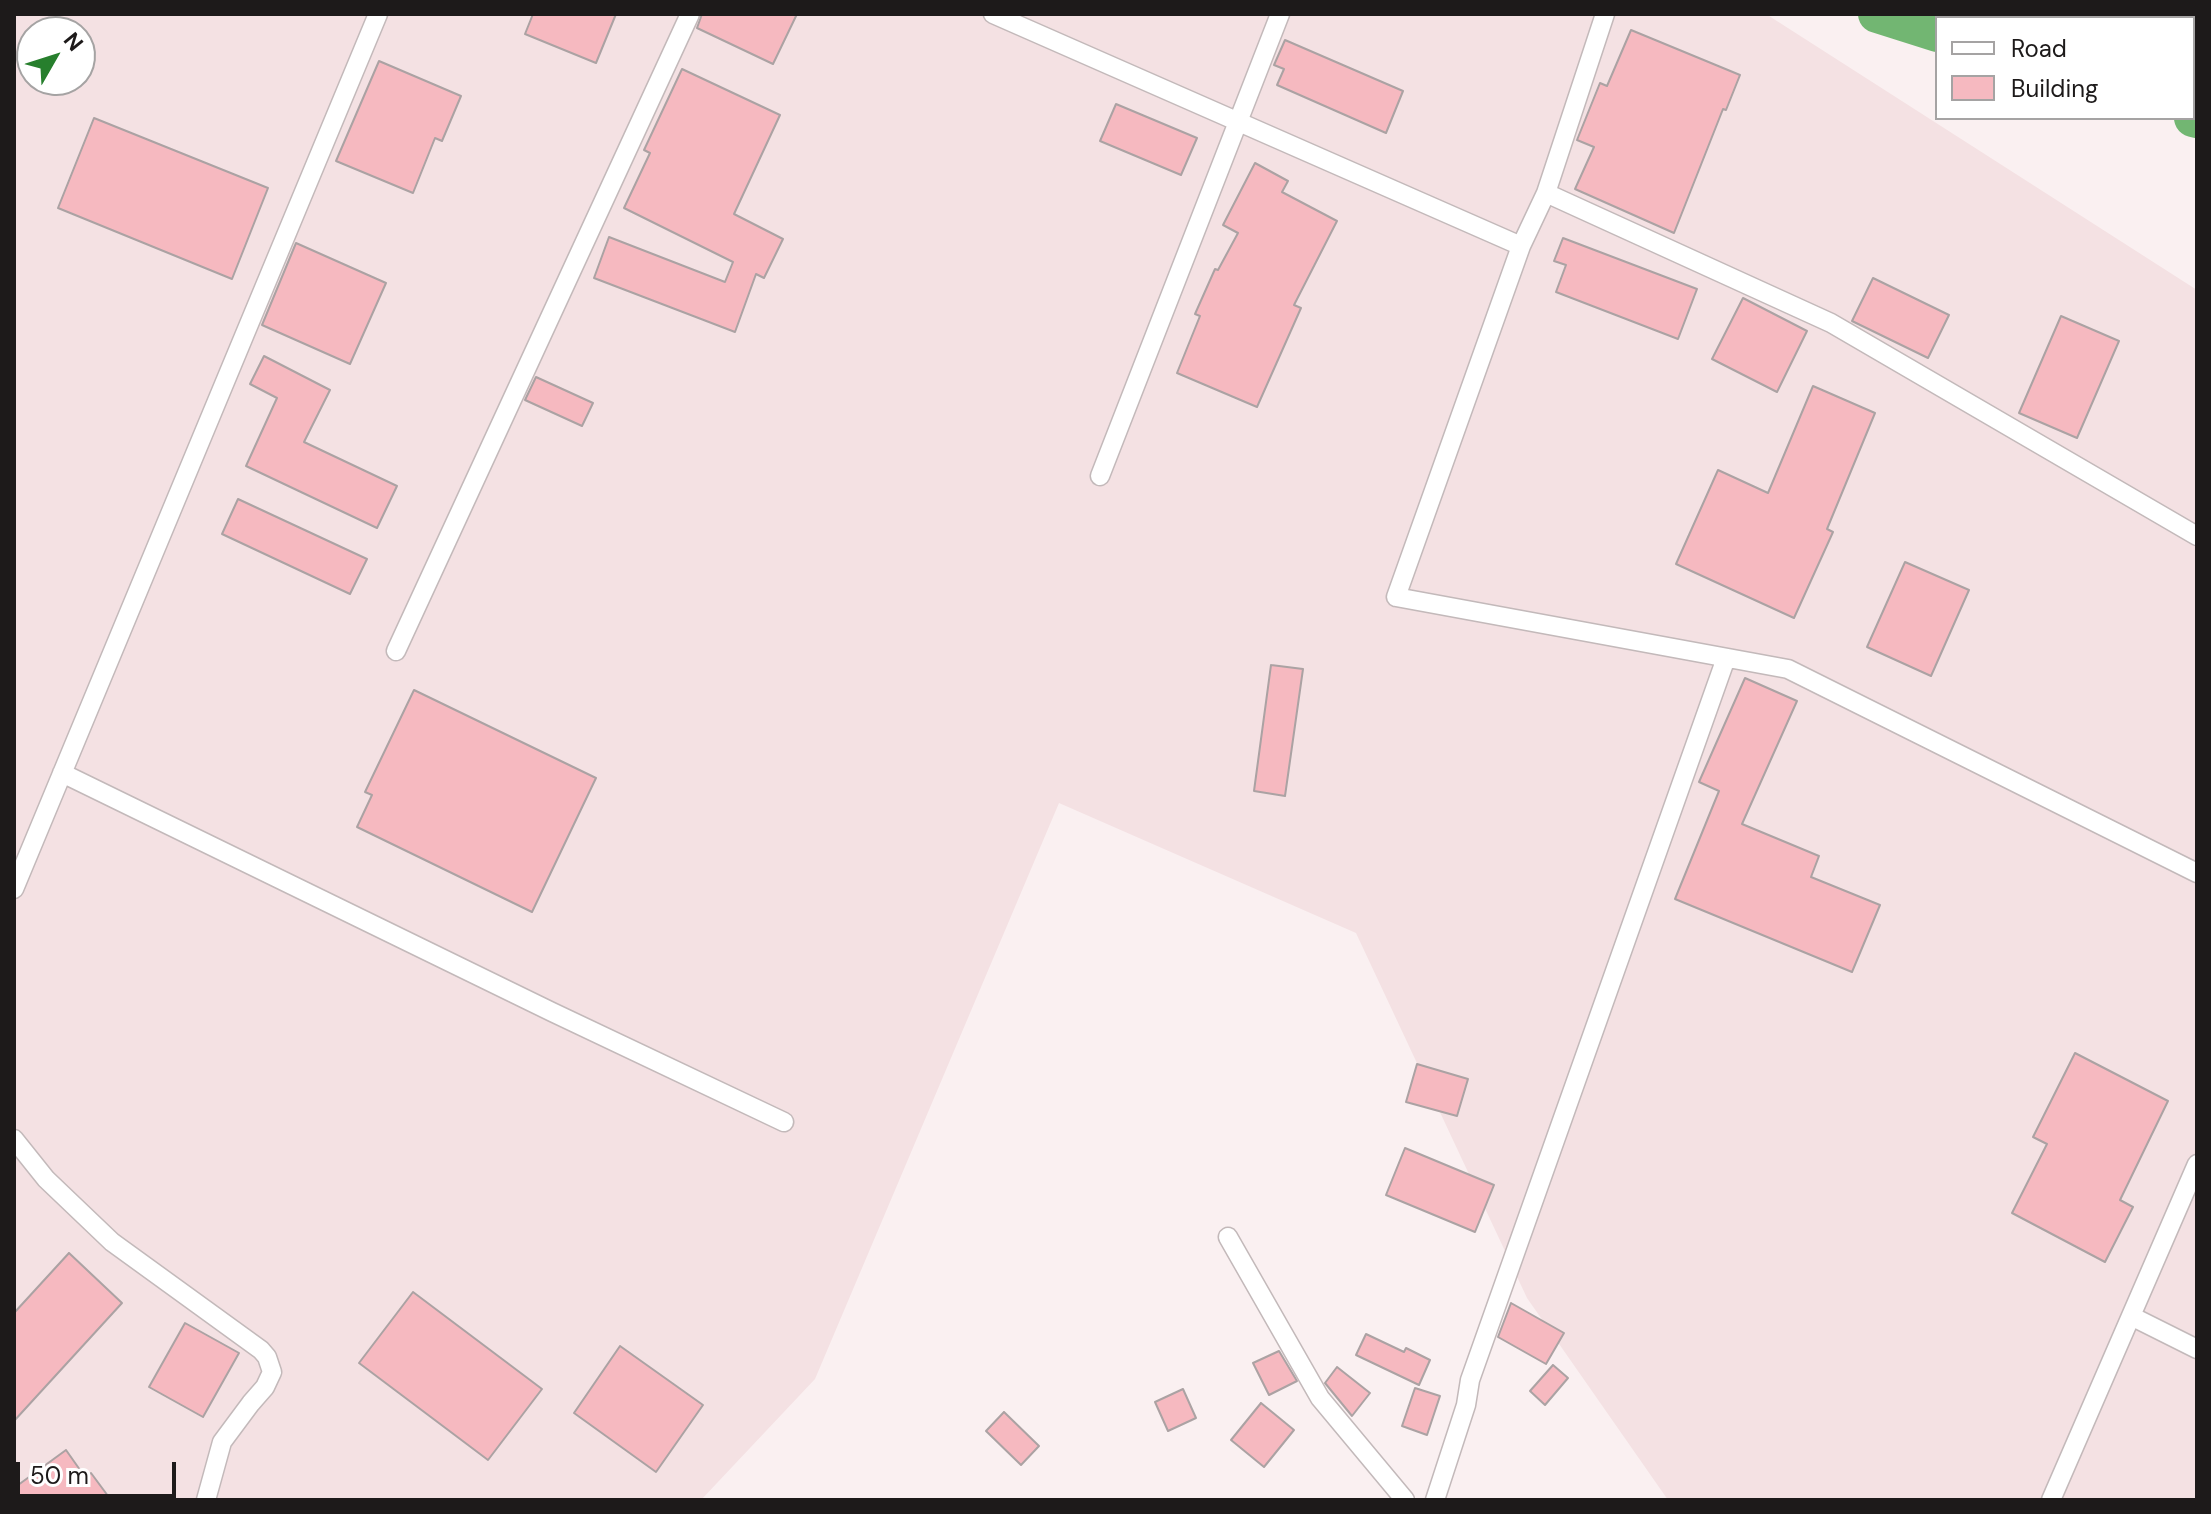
<!DOCTYPE html>
<style>
body{margin:0}
#map{position:relative;width:2211px;height:1514px;overflow:hidden;background:#faf0f1;font-family:"DM Sans",sans-serif}
canvas{display:block}
.frame{position:absolute;inset:0;border:16px solid #1d1a1a;pointer-events:none}
.legend{position:absolute;left:1935px;top:16px;width:260px;height:104px;box-sizing:border-box;background:#fff;border:2px solid #a5a3a3;margin:0;padding:10px 14px;list-style:none;font-size:24px;color:#1d1a1a}
.legend li{display:flex;align-items:center;gap:16px;height:40px}
.legend b{width:40px;border:2px solid #a5a3a3}
.north{position:absolute;left:16px;top:16px;width:80px;height:80px;box-sizing:border-box;background:#fff;border:2px solid #a5a3a3;border-radius:50%;rotate:51deg;font-size:22px;font-weight:700;line-height:32px;text-align:center;color:#1d1a1a}
.north::after{content:'';display:block;margin:auto;width:28px;height:36px;background:#277f2d;clip-path:polygon(50% 0,100% 100%,50% 72%,0 100%)}
.scale{position:absolute;left:16px;top:1462px;width:160px;height:36px;box-sizing:border-box;border:4px solid #1d1a1a;border-top:0;padding-left:10px;font-size:24px;line-height:28px;white-space:nowrap;color:#1d1a1a;-webkit-text-stroke:6px #fff;paint-order:stroke}
</style>
<div id="map">
<canvas width="2211" height="1514"></canvas>
<div class="frame"></div>
<ul class="legend">
<li><b style="height:10px;background:#fff"></b>Road</li>
<li><b style="height:22px;background:#f6b9c0"></b>Building</li>
</ul>
<div class="north">N</div>
<div class="scale">50 m</div>
</div>
<script>
const ctx = document.querySelector('canvas').getContext('2d');
ctx.lineJoin = 'round';
function fill(path, color) { ctx.fillStyle = color; ctx.fill(path, 'evenodd'); }
const poly = rows => new Path2D(rows.map(r => 'M' + r).join(''));
function trace(path, color, width, dash) { ctx.strokeStyle = color; ctx.lineWidth = width; ctx.lineCap = dash ? 'butt' : 'round'; ctx.setLineDash(dash || []); ctx.stroke(path); }
fill(poly([
 [14,14,1766,14,2197,290,2197,1500,1668,1500,1527,1298,1356,933,1059,803,815,1379,701,1500,14,1500],
 [32,32,80,32,80,80,32,80]
]), '#f4e1e3');
trace(poly([
 [1877,14,1937,33],
 [2193,118,2197,119]
]), '#72b672', 38);
const building = poly([
 [533,14,616,14,596,63,525,34,533,14],
 [702,14,797,14,773,64,697,28,702,14],
 [1631,30,1740,75,1726,110,1723,109,1674,233,1575,189,1594,147,1577,140,1600,83,1607,86,1631,30],
 [1285,40,1403,91,1386,133,1277,85,1284,69,1274,65,1285,40],
 [379,61,461,96,442,141,435,138,413,193,336,161,379,61],
 [682,69,780,115,734,214,783,239,764,278,756,274,735,332,594,278,609,237,725,282,733,262,624,208,650,153,644,150,682,69],
 [1116,104,1197,138,1181,175,1100,141,1116,104],
 [94,118,268,188,232,279,58,208,94,118],
 [1255,163,1288,181,1282,192,1337,221,1294,305,1301,308,1257,407,1177,373,1200,316,1195,314,1215,269,1218,270,1238,233,1223,225,1255,163],
 [1563,238,1697,289,1678,339,1556,292,1566,265,1554,261,1563,238],
 [296,243,386,283,350,364,262,325,296,243],
 [1873,278,1949,315,1928,358,1852,321,1873,278],
 [1743,298,1807,331,1777,392,1712,359,1743,298],
 [2061,316,2119,341,2077,438,2019,413,2061,316],
 [264,356,330,390,304,442,397,486,377,528,246,466,277,398,250,384,264,356],
 [536,377,593,403,582,426,525,400,536,377],
 [1813,386,1875,413,1827,529,1833,532,1794,618,1676,564,1718,470,1768,493,1813,386],
 [238,499,367,559,350,594,222,534,238,499],
 [1905,562,1969,590,1931,676,1867,647,1905,562],
 [1271,665,1303,669,1285,796,1254,791,1271,665],
 [1745,678,1797,701,1742,824,1819,856,1811,877,1880,905,1852,972,1675,899,1719,791,1699,782,1745,678],
 [414,690,596,778,532,912,357,827,372,795,365,792,414,690],
 [2075,1053,2168,1101,2120,1200,2133,1207,2105,1262,2012,1213,2047,1144,2033,1137,2075,1053],
 [1417,1064,1468,1079,1457,1116,1406,1102,1417,1064],
 [1405,1148,1494,1185,1475,1232,1386,1195,1405,1148],
 [69,1253,122,1303,14,1421,14,1313,69,1253],
 [413,1292,542,1389,488,1460,359,1363,413,1292],
 [1511,1303,1564,1333,1546,1364,1498,1337,1511,1303],
 [185,1323,239,1353,203,1417,149,1387,185,1323],
 [1366,1334,1404,1352,1406,1348,1430,1360,1419,1385,1356,1355,1366,1334],
 [620,1346,703,1405,656,1472,574,1413,620,1346],
 [1279,1351,1297,1381,1269,1395,1253,1363,1279,1351],
 [1553,1365,1568,1378,1545,1405,1530,1391,1553,1365],
 [1337,1367,1370,1393,1352,1416,1325,1383,1337,1367],
 [1415,1388,1440,1396,1427,1435,1402,1426,1415,1388],
 [1183,1389,1196,1418,1168,1431,1155,1402,1183,1389],
 [1261,1403,1294,1430,1264,1467,1231,1440,1261,1403],
 [1004,1412,1039,1446,1021,1465,986,1431,1004,1412],
 [66,1450,85,1477,91,1473,111,1500,14,1500,14,1488,66,1450]
]);
fill(building, '#f6b9c0');
trace(building, '#aba2a3', 2);
const street = poly([
 [993,14,1521,246],
 [1605,14,1546,193,1521,246,1396,597,1788,669,2197,873],
 [1546,193,1831,323,2197,536],
 [1100,476,1280,14],
 [396,651,690,14],
 [62,773,552,1012,784,1122],
 [14,889,378,14],
 [14,1139,46,1179,112,1242,261,1350,267,1357,272,1372,265,1387,251,1403,222,1442,206,1500],
 [1228,1237,1320,1398,1405,1500],
 [2131,1316,2197,1349],
 [1435,1500,1466,1405,1470,1380,1726,658],
 [2051,1500,2197,1164]
]);
trace(street, '#c3b9ba', 21);
trace(street, '#fff', 18);
</script>
